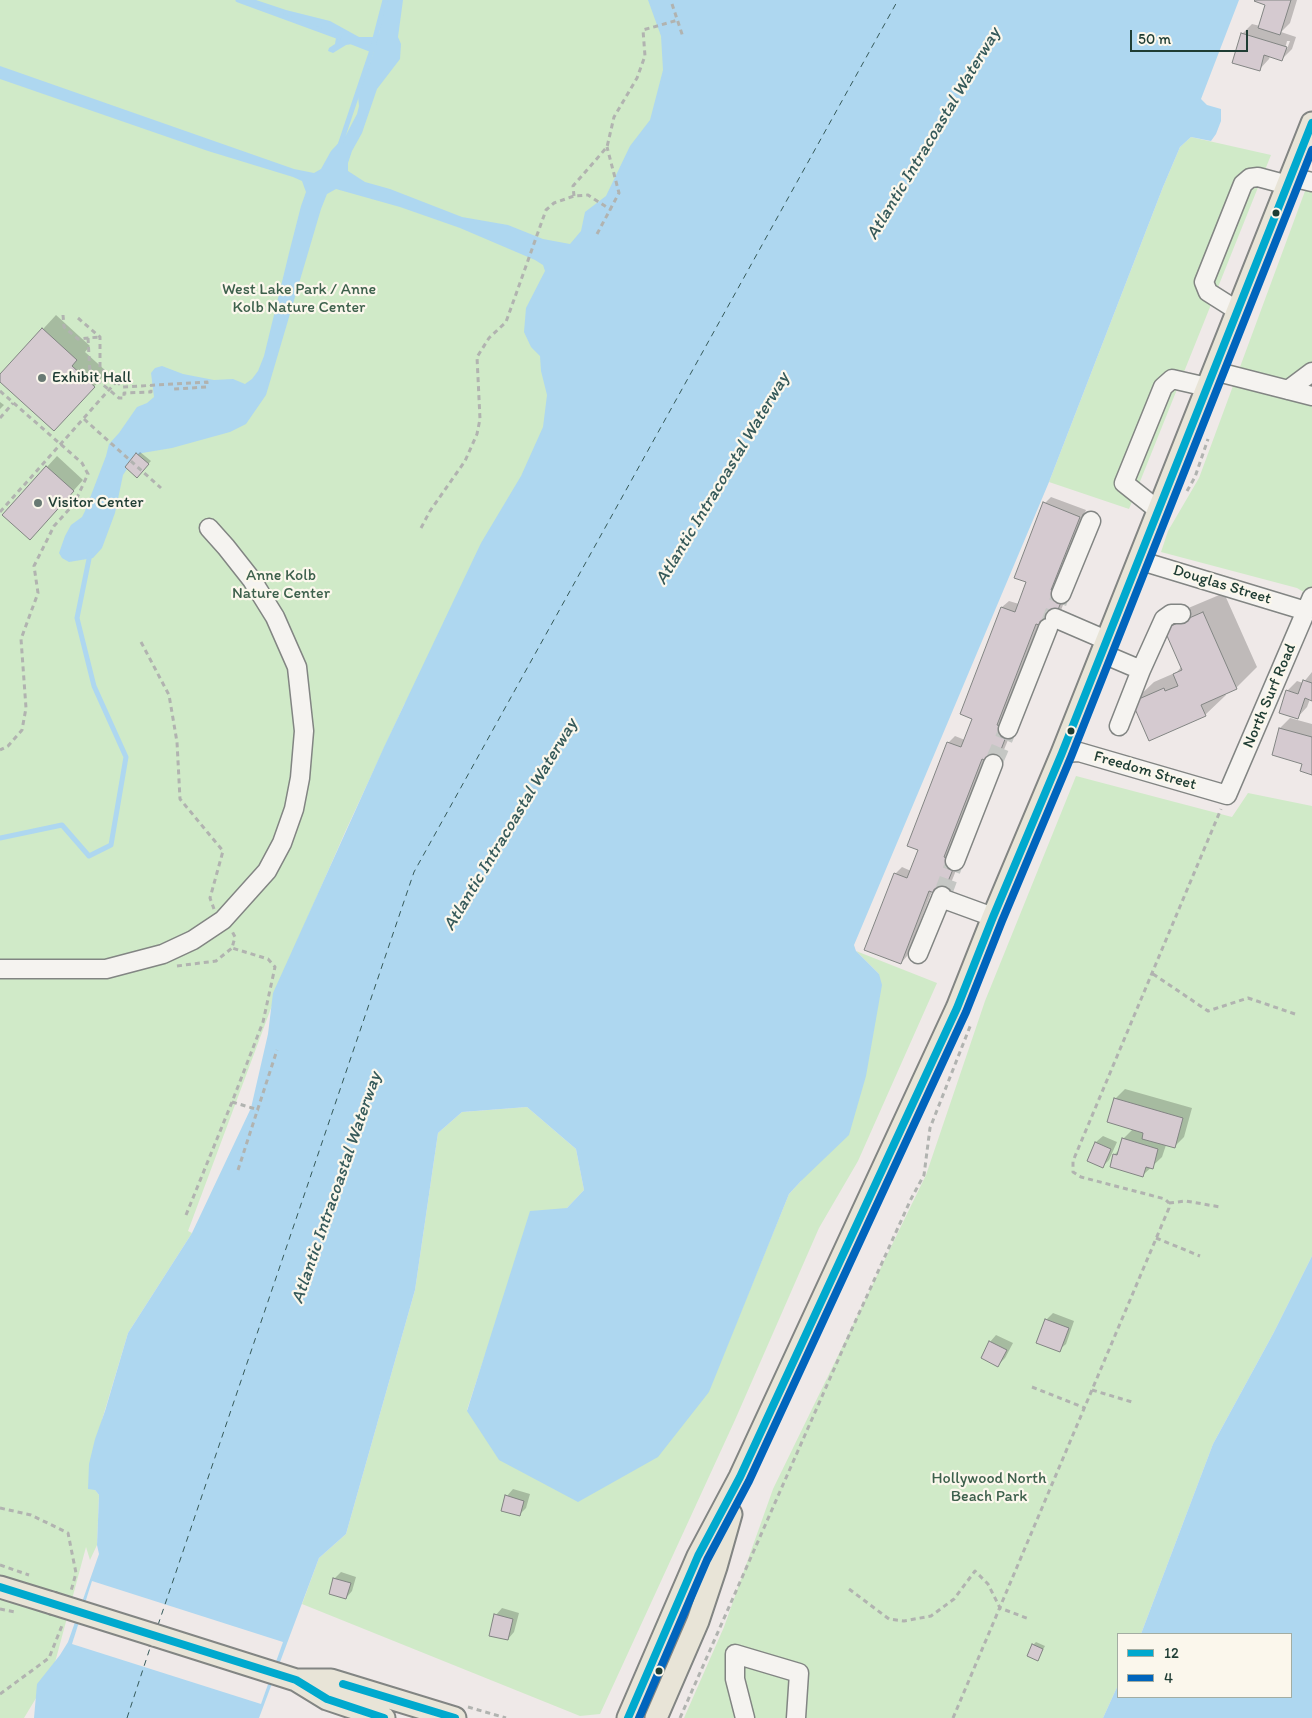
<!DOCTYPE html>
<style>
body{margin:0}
#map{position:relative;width:1312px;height:1718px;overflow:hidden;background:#efe9e8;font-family:Itim,sans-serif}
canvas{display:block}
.legend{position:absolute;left:1117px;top:1633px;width:175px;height:65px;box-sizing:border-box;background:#fbf7ec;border:1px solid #a3ada2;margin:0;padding:6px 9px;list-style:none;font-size:15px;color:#1f3d34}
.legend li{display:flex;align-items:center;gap:10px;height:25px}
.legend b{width:25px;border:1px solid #a3ada2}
.scale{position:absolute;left:1130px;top:30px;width:118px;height:22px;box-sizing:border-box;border:2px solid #1f3d34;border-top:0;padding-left:6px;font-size:15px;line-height:18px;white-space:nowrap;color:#1f3d34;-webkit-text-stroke:4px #fbf7ec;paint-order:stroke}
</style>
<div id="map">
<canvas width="1312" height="1718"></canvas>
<ul class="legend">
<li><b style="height:6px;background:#00a9ce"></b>12</li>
<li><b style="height:6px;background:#0065bd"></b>4</li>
</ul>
<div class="scale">50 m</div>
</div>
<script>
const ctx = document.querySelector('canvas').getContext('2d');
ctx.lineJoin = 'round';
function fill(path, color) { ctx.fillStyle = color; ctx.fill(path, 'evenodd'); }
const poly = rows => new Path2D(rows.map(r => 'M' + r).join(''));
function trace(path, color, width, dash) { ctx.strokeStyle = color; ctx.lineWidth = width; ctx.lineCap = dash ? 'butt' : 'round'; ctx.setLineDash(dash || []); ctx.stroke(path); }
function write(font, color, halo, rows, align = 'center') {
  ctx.font = font + ' Itim,sans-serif'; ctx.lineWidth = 4.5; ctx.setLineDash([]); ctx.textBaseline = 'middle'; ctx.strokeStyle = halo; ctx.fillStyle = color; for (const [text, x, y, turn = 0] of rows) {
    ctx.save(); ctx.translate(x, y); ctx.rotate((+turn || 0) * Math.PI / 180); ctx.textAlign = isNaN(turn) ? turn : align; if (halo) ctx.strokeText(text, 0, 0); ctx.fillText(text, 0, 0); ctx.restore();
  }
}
fill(poly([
 [0,0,723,0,643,306,404,705,346,830,289,960,188,1231,192,1233,128,1333,102,1420,95,1490,99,1495,97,1545,90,1560,86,1547,53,1670,24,1718,0,1718],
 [1191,137,1271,155,1129,509,1049,482,1163,187,1180,147],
 [1312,172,1312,597,1297,588,1161,552,1168,531,1199,478],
 [1076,776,1232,817,1248,793,1312,806,1312,1256,1274,1332,1213,1444,1141,1634,1118,1634,1118,1685,1103,1718,684,1718,724,1627,773,1489,926,1175,985,1001],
 [856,951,937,983,858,1161,819,1228,735,1420,600,1714,580,1716,302,1604,319,1558,346,1534,415,1290,438,1133,462,1112,527,1107,576,1149,584,1190,567,1208,485,1355,467,1410,708,1392,789,1194,801,1181,879,974]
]), '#d0eac8');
fill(poly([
 [241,0,256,0,286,10,330,21,359,37,373,37,379,34,383,0,403,0,398,37,401,44,400,59,377,89,362,133,352,151,348,163,348,171,365,182,390,189,462,217,508,225,543,239,570,244,581,231,585,212,606,196,630,146,650,120,663,70,661,36,648,0,1239,0,1201,99,1207,105,1221,109,1221,121,1216,134,1211,141,1191,137,1180,147,1163,187,1049,482,854,945,856,951,879,974,882,985,866,1076,849,1135,801,1181,789,1194,709,1392,658,1457,578,1502,499,1460,467,1411,530,1211,567,1208,584,1190,576,1149,527,1107,462,1112,438,1133,415,1290,346,1534,319,1558,259,1718,34,1718,37,1684,60,1655,68,1642,99,1554,97,1545,99,1495,95,1490,88,1489,89,1464,95,1439,105,1411,128,1333,192,1233,251,1108,268,1034,273,993,384,747,481,543,521,476,543,427,547,395,541,371,540,356,531,347,524,332,526,308,545,271,543,265,535,260,460,228,400,207,336,189,327,194,321,209,266,395,246,424,230,432,172,448,142,453,135,457,123,475,115,513,102,548,93,558,69,562,62,558,59,553,65,536,71,525,82,517,85,511,106,456,109,444,119,433,137,407,147,403,154,397,151,373,155,368,162,366,183,374,214,380,233,379,245,384,252,379,258,371,264,356,289,253,301,206,306,192,302,181,293,177,208,151,0,79,0,66,294,169,314,173,321,169,331,151,346,135,357,114,359,106,358,96,374,51,368,46,358,43,346,45,333,53,328,51,329,48,335,44,336,38,329,32],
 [1312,1256,1312,1718,1103,1718,1118,1685,1118,1697,1291,1697,1291,1634,1141,1634,1213,1444,1274,1332]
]), '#aed7f0');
fill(poly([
 [92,1581,283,1642,261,1704,72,1644]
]), '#efe9e8');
fill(poly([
 [1256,0,1297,0,1290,23,1281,32,1296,37,1292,49,1282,59,1270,56,1269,59,1259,70,1242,34,1252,24,1260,26,1266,4],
 [1287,41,1290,41,1287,49,1285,49],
 [56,315,90,346,85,352,107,372,68,416,0,380,0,376],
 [0,402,4,405,0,409],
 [140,452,151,461,137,476,127,466],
 [57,456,83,480,40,528,4,514],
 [1051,497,1086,510,1057,584,1069,589,1057,621,1040,623,1003,718,1015,723,1001,757,995,763,985,759,949,851,962,855,949,888,942,895,932,891,907,956,901,963,895,874,902,867,911,871,920,849,948,743,955,736,965,740,973,718,961,713,1002,607,1009,601,1019,604,1028,582,1045,503],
 [1224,593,1257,667,1236,688,1225,693,1226,695,1205,715,1133,702,1154,682,1177,672,1182,666,1165,630,1186,609],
 [1312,672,1312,699,1310,699,1307,707,1297,718,1287,691,1297,681,1303,683],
 [1290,718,1312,724,1312,773,1280,728],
 [1125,1089,1192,1108,1184,1137,1174,1147,1166,1145,1162,1157,1142,1176,1114,1155,1120,1149,1123,1139,1133,1129,1115,1099],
 [1103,1136,1117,1142,1109,1160,1103,1166,1089,1160,1096,1142],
 [1053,1313,1074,1321,1066,1344,1059,1350,1046,1320],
 [996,1335,1013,1343,1005,1358,998,1365,990,1342],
 [513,1489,530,1494,526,1508,519,1515,507,1496],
 [341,1572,356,1577,352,1591,346,1598,334,1579],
 [502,1608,519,1613,514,1632,508,1639,496,1615],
 [1036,1642,1045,1646,1038,1659,1033,1645]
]), '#0003');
trace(poly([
 [238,0,339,37],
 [349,41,372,50],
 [340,145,372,50,385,0],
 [0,838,62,825,89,856,111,845,126,757,94,686,77,618,90,554]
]), '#aed7f0', 5);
trace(poly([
 [158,1625,414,872,898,0],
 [127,1718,151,1645]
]), '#365a5a', 1, [6, 5]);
const building = poly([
 [1255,0,1291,0,1280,35,1258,28,1265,5,1254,1,1255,0],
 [1241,33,1287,47,1282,61,1264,55,1260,71,1232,63,1241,33],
 [42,328,77,360,72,366,95,387,54,431,0,382,0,374,42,328],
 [136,453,149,464,137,478,125,467,136,453],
 [46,466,74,491,30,540,2,515,46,466],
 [1043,502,1080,517,1051,590,1064,595,1050,629,1036,624,997,725,1009,729,995,765,982,759,944,857,956,862,942,896,929,891,901,964,864,950,894,873,907,878,918,850,907,846,947,742,961,747,972,719,960,714,1001,607,1015,612,1026,582,1014,578,1043,502],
 [1203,612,1237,689,1201,705,1206,716,1149,741,1132,702,1164,688,1165,691,1178,686,1173,674,1182,670,1164,629,1203,612],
 [1303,680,1312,683,1312,701,1305,698,1298,719,1279,713,1286,690,1298,694,1303,680],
 [1279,728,1312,737,1312,775,1300,771,1302,764,1272,755,1279,728],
 [1114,1098,1183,1118,1175,1148,1142,1139,1143,1133,1107,1122,1114,1098],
 [1122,1138,1158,1149,1153,1169,1146,1167,1143,1177,1110,1167,1113,1154,1117,1155,1122,1138],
 [1095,1142,1111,1149,1103,1168,1087,1161,1095,1142],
 [1045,1319,1069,1328,1060,1352,1036,1343,1045,1319],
 [989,1341,1007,1350,998,1367,981,1358,989,1341],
 [505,1495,524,1501,520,1516,501,1511,505,1495],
 [333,1578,351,1583,346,1599,329,1594,333,1578],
 [494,1614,513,1619,508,1640,489,1636,494,1614],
 [1032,1644,1043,1649,1038,1661,1027,1656,1032,1644]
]);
fill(building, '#d5cad0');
trace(building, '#828583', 1);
trace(poly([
 [1048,628,1061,594],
 [993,764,1008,729],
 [942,896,955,861]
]), '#c5c7c4', 18, [18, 9]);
const minor = poly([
 [1291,177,1312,182],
 [1238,311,1208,292,1204,282,1243,184,1250,178,1258,177,1288,185],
 [1214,371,1312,396],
 [1288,390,1312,372],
 [1158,510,1124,483,1163,387,1172,379,1207,387],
 [1138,560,1306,611],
 [1061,594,1091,521],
 [1055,618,1106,640],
 [1101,653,1141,670,1164,619,1171,614,1181,614],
 [1119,726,1141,670],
 [1008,729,1048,628],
 [1062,753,1079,752,1227,795,1312,597],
 [955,861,993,764],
 [941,898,993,917],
 [918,954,942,896],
 [0,969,106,969,163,954,193,940,223,920,267,871,282,843,294,809,300,778,304,731,297,667,275,617,252,580,226,547,209,528],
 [745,1718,735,1679,735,1654,799,1673,796,1718]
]);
const major = poly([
 [0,1587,52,1603],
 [154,1635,296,1680,327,1699,384,1718],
 [296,1680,331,1680,455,1718],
 [628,1718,698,1556,740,1477,957,1008,993,917,1062,753,1312,123],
 [656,1718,698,1621,716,1567,731,1514]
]);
trace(minor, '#828583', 21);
trace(major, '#828583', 25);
trace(poly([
 [672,4,683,37],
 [574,196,573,186,607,147,614,117,637,78,645,56,643,30,678,20],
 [597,234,619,193,607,147],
 [63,315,64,327,78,339,99,337],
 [78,318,100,337,100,368,123,387,207,382,207,387,174,389],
 [88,338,90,374,119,398,124,398,124,393,151,392,151,385],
 [0,391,82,463,88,474,74,504,54,526,34,566,38,593,21,639,26,708,22,730,8,746,0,750],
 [0,418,13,403],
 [84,419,161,488],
 [1187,491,1195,477,1208,439],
 [0,512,116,382],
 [421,528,430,511,465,461,477,434,480,419,477,357,489,338,506,322,546,210,554,203,574,196,588,195,611,210],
 [141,642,169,695,177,742,180,799,223,851,210,898,214,909],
 [177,966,216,961,232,948],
 [1153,974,1208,1011,1248,998,1298,1015],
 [232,1102,259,1110],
 [238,1170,277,1050],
 [1169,1203,1186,1201,1220,1207],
 [186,1215,232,1102,263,1022,275,967,268,959,232,948,235,937,232,931],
 [1156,1238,1200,1256],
 [1032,1387,1085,1408],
 [1092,1390,1132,1402],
 [0,1508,31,1515,68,1533,76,1573,71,1591],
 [0,1565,29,1575],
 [849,1589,889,1619,904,1621,931,1616,954,1599,975,1571,988,1584,1000,1608,1029,1619],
 [0,1609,15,1612],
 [0,1694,49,1658,63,1623],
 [468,1707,506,1718],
 [680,1718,846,1342,911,1199,924,1175,930,1128,971,1024],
 [953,1718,1169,1208,1169,1203,1165,1199,1081,1177,1073,1172,1073,1161,1221,809]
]), '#b1b3b0', 3, [5, 4]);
trace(minor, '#f5f3f0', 18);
trace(major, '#e8e4d7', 21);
const majorBridge = poly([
 [52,1603,154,1635]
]);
trace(majorBridge, '#828583', 25, []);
trace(majorBridge, '#e8e4d7', 21);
trace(poly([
 [0,1587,296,1680,327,1699,384,1718],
 [343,1684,455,1718],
 [628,1718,698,1556,740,1477,957,1008,993,917,1062,753,1312,123]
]), '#00a9ce', 8);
trace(poly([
 [639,1718,707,1560,749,1481,966,1012,1002,921,1071,757,1312,150]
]), '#0065bd', 8);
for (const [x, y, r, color] of [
 [1276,213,4.5,"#1f3d34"],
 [42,378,5,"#687973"],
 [38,503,5,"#687973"],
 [1071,731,4.5,"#1f3d34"],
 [659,1671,4.5,"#1f3d34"]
]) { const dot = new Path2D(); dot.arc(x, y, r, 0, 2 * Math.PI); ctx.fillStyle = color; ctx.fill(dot); trace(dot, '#fbf7ec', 2); }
write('16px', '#3d604c', '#fbf7ec', [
 ["West Lake Park / Anne",299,290],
 ["Kolb Nature Center",299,308],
 ["Anne Kolb",281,576],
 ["Nature Center",281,594],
 ["Hollywood North",989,1479],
 ["Beach Park",989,1497]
]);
write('16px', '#1f3d34', '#fbf7ec', [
 ["Exhibit Hall",52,378],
 ["Visitor Center",48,503]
], 'left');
write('16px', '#1f3d34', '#fbf7ec', [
 ["Douglas Street",1222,585,17],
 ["North Surf Road",1270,696,-67],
 ["Freedom Street",1145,771,16]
]);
write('italic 18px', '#365a5a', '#fbf7ec', [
 ["Atlantic Intracoastal Waterway",934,134,-59],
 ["Atlantic Intracoastal Waterway",723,479,-59],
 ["Atlantic Intracoastal Waterway",511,825,-59],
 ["Atlantic Intracoastal Waterway",337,1188,-71]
]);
</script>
